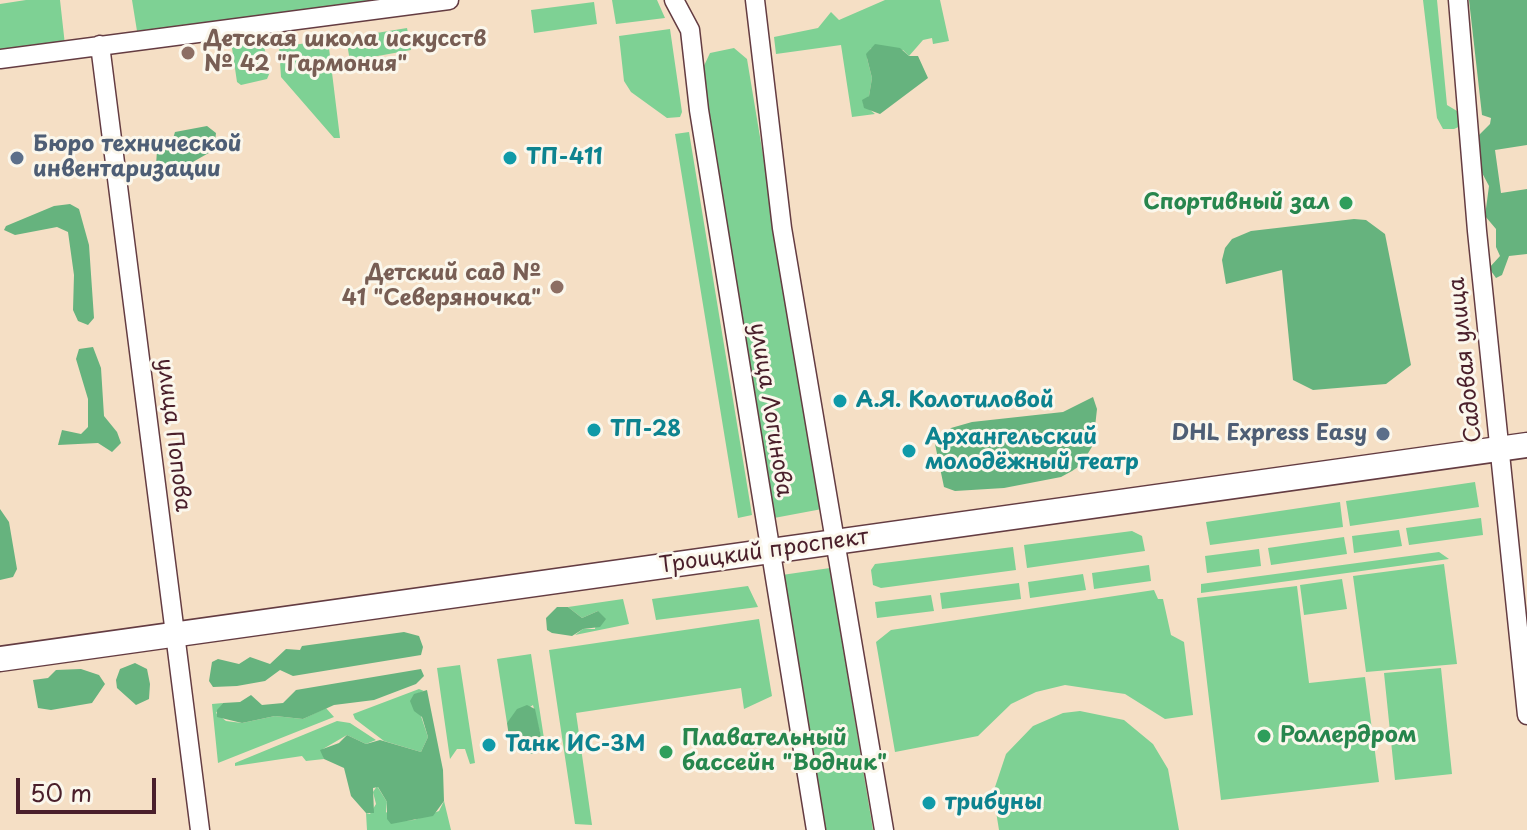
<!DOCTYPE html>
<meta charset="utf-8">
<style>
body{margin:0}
#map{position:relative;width:1527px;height:830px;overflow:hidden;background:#f5dfc5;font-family:"Playpen Sans",sans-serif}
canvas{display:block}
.scale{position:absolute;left:16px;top:778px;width:140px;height:36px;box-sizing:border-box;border:4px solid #4a1f2b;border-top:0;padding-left:10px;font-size:24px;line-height:28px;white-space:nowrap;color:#4a1f2b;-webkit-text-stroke:6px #fbf7ec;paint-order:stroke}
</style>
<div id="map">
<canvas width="1527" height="830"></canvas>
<div class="scale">50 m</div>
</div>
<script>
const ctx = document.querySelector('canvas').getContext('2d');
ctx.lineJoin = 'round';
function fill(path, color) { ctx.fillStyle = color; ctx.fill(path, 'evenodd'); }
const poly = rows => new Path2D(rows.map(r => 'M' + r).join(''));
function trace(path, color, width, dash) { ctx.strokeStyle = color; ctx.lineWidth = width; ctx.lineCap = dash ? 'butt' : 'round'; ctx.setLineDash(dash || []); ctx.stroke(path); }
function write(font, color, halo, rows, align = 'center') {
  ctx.font = font + ' "Playpen Sans",sans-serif'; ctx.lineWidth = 6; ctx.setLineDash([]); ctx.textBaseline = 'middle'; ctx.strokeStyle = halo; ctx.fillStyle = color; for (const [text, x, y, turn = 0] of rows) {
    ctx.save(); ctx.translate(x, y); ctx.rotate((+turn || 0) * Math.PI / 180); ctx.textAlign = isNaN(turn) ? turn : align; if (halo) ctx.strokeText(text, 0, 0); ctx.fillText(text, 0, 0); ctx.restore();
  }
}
fill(poly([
 [26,0,60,0,65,45,0,53,0,4],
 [132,0,379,0,137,31],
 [612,0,657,0,665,18,616,24],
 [885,0,940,0,949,41,933,44,932,38,923,40,909,56,903,50,871,48,867,58,872,78,869,96,863,104,875,114,852,117,841,45,776,54,774,37,818,28,831,12,839,20],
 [1423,0,1437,0,1447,105,1462,114,1463,125,1454,129,1443,129,1437,118],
 [594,2,597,24,534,33,531,10],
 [407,28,411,50,350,61,346,38],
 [670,29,682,112,680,117,667,118,631,92,624,81,619,36],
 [257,39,263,42,270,72,267,79,241,85,237,82,232,48,236,41],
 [328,40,340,138,334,138,281,77,279,47],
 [734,48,747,59,822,509,774,518,702,70,710,53],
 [689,132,752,515,738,518,675,134],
 [1475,482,1479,507,1350,526,1346,501],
 [1340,502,1343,527,1210,545,1206,522],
 [1481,518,1483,535,1409,545,1406,528],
 [1399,530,1402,546,1354,553,1352,536],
 [1132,531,1142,536,1145,551,1027,568,1024,545],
 [1344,537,1347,554,1271,565,1268,548],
 [1013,547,1016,570,881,588,873,585,871,570,875,564],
 [1259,549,1261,566,1207,573,1205,556],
 [1439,552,1449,559,1201,593,1201,584],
 [1444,564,1457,664,1366,672,1353,576],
 [1149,565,1151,581,1094,589,1092,573],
 [830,568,873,830,824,830,782,575],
 [1083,574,1086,590,1030,598,1028,582],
 [1342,579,1347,609,1304,615,1300,585],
 [1019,583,1021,599,942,609,940,593],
 [748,586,758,607,656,620,652,599],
 [1297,586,1309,683,1365,677,1379,782,1221,800,1197,598],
 [1154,590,1158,599,1163,599,1171,635,1184,642,1193,715,1165,719,1125,694,1065,685,1036,692,1011,704,978,736,895,752,876,642,891,630],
 [931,595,934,611,877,618,875,602],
 [623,599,629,624,575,635,583,629,595,629,598,611,582,618,568,607],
 [759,619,772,696,744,709,741,688,576,713,592,825,575,824,549,650],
 [531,654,545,745,543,746,533,705,507,723,497,659],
 [460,665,475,763,470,764,465,749,457,749,450,759,437,668],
 [1441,668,1452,774,1395,780,1384,673],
 [419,689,424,691,414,695,428,737,421,752,384,741,355,719,353,714],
 [223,703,216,713,226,721,242,723,275,716,303,719,326,708,334,717,218,763,212,704],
 [1080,711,1124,720,1153,744,1168,769,1179,830,999,830,993,793,1006,754,1033,726,1063,713],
 [337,721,350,723,376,740,366,744,347,735,323,749,324,759,306,761,302,756,235,766,235,763],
 [377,786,387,802,386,812,398,821,414,820,439,811,444,801,451,830,367,830,366,813,370,814,376,804,373,792]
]), '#7ed194');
fill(poly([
 [1469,0,1527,0,1527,145,1495,150,1501,193,1527,189,1527,254,1509,256,1502,275,1496,278,1489,268,1500,256,1496,247,1496,229,1485,216,1489,186,1480,169,1478,136,1490,124,1491,118,1482,115],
 [875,44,900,48,909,56,918,56,928,78,880,114,864,108,862,100,869,96,872,78,866,54],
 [207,126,216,133,214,150,191,163,156,166,157,150,171,145,175,132],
 [70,204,79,209,89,245,94,318,88,325,78,321,73,310,74,275,68,232,57,227,15,235,4,230,6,226,54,206],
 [1354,219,1366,220,1385,234,1411,365,1386,384,1313,390,1293,380,1282,270,1226,284,1222,260,1225,248,1232,239,1251,231],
 [93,347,101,368,104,416,117,432,121,443,112,452,98,443,58,445,62,430,81,434,88,427,88,399,76,359,79,349],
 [1093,397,1097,409,1093,445,1081,465,1072,471,1061,477,1004,488,955,491,944,487,935,444,951,428,972,422,1063,412],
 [0,509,9,522,17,569,13,577,0,580],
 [557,607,568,607,582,618,598,611,606,619,600,627,583,629,572,636,552,633,547,630,546,618],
 [404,632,419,636,423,647,421,655,293,676,280,670,265,681,237,686,213,687,209,681,212,662,218,659,239,664,250,657,270,664,286,649,300,650,302,646],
 [135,663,147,669,150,684,149,699,136,705,117,688,116,680,120,669],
 [81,669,99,675,105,684,92,703,51,710,38,708,33,680,48,678,56,670],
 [421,669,424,676,416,684,374,700,334,705,303,719,275,716,242,723,217,717,217,710,223,703,240,702,251,695,262,705,283,703,296,690],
 [427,690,443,770,444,801,433,816,391,824,387,819,387,802,378,787,373,788,374,813,366,813,351,796,344,768,324,759,320,750,339,743,347,735,366,744,380,740,421,752,428,737,422,717,414,711,410,701,414,694],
 [527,705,535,709,543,746,543,750,531,754,511,750,507,723,517,709]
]), '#66b37e');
const minor = poly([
 [674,0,690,30,699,110,816,830],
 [755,0,782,228,884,830],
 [1458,0,1477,231,1527,715],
 [100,45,200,830],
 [0,59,449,0]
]);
const secondary = poly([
 [0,659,1527,445]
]);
trace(minor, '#643c42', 21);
trace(secondary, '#643c42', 27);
trace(minor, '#fff', 18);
trace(secondary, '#fff', 24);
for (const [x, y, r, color] of [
 [188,53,8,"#8d6e63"],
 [17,158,8,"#5c6f8a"],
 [510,158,8,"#0f9aa8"],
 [1346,203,8,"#2e9e5b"],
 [557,287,8,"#8d6e63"],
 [840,401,8,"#0f9aa8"],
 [594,430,8,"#0f9aa8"],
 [1383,434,8,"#5c6f8a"],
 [909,451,8,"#0f9aa8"],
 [1264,736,8,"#2e9e5b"],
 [489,745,8,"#0f9aa8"],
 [666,752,8,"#2e9e5b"],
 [929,803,8,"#0f9aa8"]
]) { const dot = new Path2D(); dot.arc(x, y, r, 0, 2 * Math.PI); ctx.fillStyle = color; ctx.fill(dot); trace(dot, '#fbf7ec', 3); }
write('bold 22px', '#785e54', '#fbf7ec', [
 ["Детская школа искусств",204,40],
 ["№ 42 \"Гармония\"",204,65],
 ["Детский сад №",541,274,"right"],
 ["41 \"Северяночка\"",541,299,"right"]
], 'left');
write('bold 22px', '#4e5e75', '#fbf7ec', [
 ["Бюро технической",33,145],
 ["инвентаризации",33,170],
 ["DHL Express Easy",1367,434,"right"]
], 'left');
write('bold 22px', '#0d838f', '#fbf7ec', [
 ["ТП-411",526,158],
 ["А.Я. Колотиловой",856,401],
 ["ТП-28",610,430],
 ["Архангельский",925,438],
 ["молодёжный театр",925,463],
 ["Танк ИС-3М",505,745],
 ["трибуны",945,803]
], 'left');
write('bold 22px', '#27864d', '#fbf7ec', [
 ["Спортивный зал",1330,203,"right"],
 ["Роллердром",1280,736],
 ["Плавательный",682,739],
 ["бассейн \"Водник\"",682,764]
], 'left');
write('22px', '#4a1f2b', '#fbf7ec', [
 ["Садовая улица",1466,360,-96],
 ["улица Логинова",770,410,81],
 ["улица Попова",173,435,83],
 ["Троицкий проспект",764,552,-8]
]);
</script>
